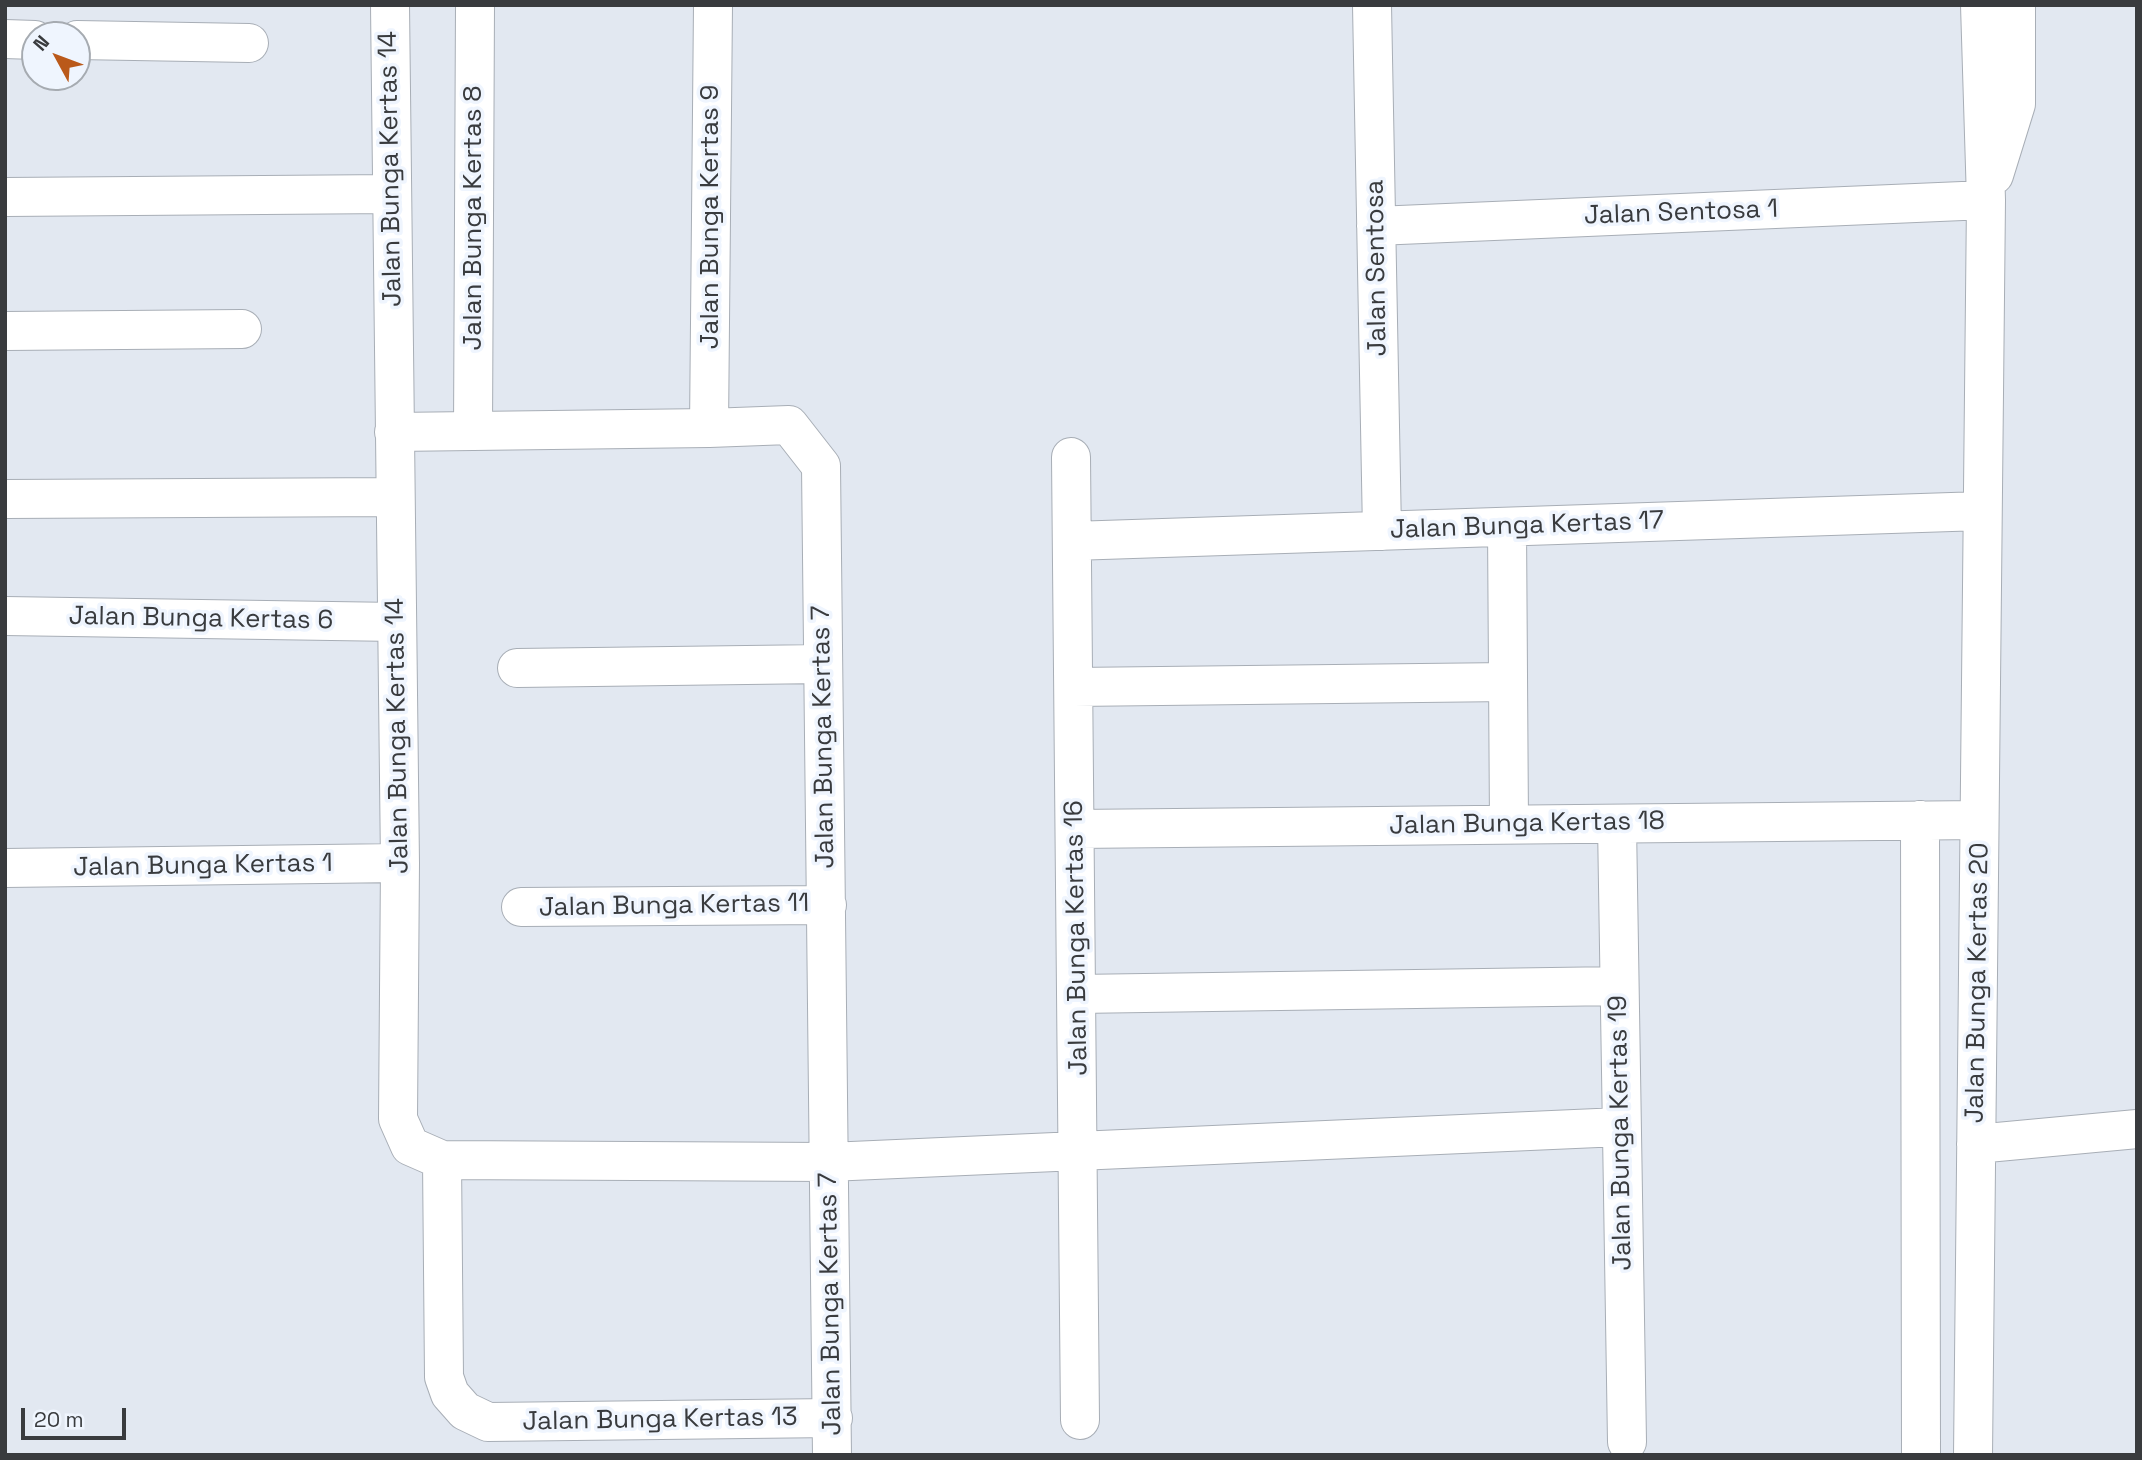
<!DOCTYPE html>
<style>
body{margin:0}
#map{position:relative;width:2142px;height:1460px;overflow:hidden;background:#e2e8f1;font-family:"Space Grotesk",sans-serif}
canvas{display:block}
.frame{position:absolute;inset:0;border:7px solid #393b3e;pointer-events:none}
.north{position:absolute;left:21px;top:21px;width:70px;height:70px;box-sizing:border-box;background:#eff5fe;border:2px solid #a6abb1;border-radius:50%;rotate:311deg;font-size:19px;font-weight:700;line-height:28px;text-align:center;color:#393b3e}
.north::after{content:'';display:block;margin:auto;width:24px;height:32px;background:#ba591a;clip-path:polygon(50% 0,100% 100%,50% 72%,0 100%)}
.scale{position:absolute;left:21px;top:1408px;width:105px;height:32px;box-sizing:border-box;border:4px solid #393b3e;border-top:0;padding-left:9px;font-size:21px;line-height:24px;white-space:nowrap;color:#393b3e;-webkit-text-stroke:5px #eff5fe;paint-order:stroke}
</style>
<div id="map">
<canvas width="2142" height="1460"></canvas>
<div class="frame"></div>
<div class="north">N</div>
<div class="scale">20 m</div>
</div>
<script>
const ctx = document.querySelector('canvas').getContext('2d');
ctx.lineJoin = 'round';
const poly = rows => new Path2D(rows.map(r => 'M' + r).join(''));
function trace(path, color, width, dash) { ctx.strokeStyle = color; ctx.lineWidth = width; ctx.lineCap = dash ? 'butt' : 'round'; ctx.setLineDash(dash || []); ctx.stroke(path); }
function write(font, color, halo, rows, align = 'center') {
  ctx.font = font + ' "Space Grotesk",sans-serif'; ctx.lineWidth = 7; ctx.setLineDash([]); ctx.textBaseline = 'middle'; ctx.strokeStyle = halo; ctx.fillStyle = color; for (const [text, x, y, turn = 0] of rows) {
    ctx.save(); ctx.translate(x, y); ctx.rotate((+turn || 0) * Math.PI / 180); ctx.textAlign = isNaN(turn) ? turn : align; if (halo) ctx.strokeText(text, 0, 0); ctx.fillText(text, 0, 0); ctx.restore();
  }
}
const minor = poly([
 [390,5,400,863,398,1119,410,1146,442,1160,829,1162,1620,1127],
 [1372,5,1382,531],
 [5,39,35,40],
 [77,40,249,43],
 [1994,175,2016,104,2016,5],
 [5,197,392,194],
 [1376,226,1986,200],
 [5,331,242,329],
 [709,428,713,5],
 [473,431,475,5],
 [394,432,709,428,789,425,821,466,832,1455],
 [1071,457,1080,1420],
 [5,499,395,497],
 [1507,527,1509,824],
 [1072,541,1982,511],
 [5,616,397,622],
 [517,668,823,664],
 [1074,687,1508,682],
 [1920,820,1921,1455],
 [1617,824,1627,1442],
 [1075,829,1979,820],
 [5,868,400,863],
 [521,907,827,905],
 [1077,994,1619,986],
 [1976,1144,2137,1129],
 [442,1160,444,1377,450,1394,465,1411,488,1422,833,1418],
 [1973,1455,1986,200,1980,5]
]);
trace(minor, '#a8aeb6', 40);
trace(minor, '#fff', 38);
write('26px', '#393b3e', '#eff5fe', [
 ["Jalan Bunga Kertas 14",391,169,-91],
 ["Jalan Sentosa 1",1681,213,-2],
 ["Jalan Bunga Kertas 9",711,217,-90],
 ["Jalan Bunga Kertas 8",474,218,-90],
 ["Jalan Sentosa",1377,268,-91],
 ["Jalan Bunga Kertas 17",1527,526,-2],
 ["Jalan Bunga Kertas 6",201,619,1],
 ["Jalan Bunga Kertas 14",398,736,-91],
 ["Jalan Bunga Kertas 7",824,737,-91],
 ["Jalan Bunga Kertas 18",1527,824,-1],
 ["Jalan Bunga Kertas 1",203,866,-1],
 ["Jalan Bunga Kertas 11",674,906,-1],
 ["Jalan Bunga Kertas 16",1077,938,-91],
 ["Jalan Bunga Kertas 20",1978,983,-89],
 ["Jalan Bunga Kertas 19",1621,1133,-91],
 ["Jalan Bunga Kertas 7",831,1304,-91],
 ["Jalan Bunga Kertas 13",660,1420,-1]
]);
</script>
